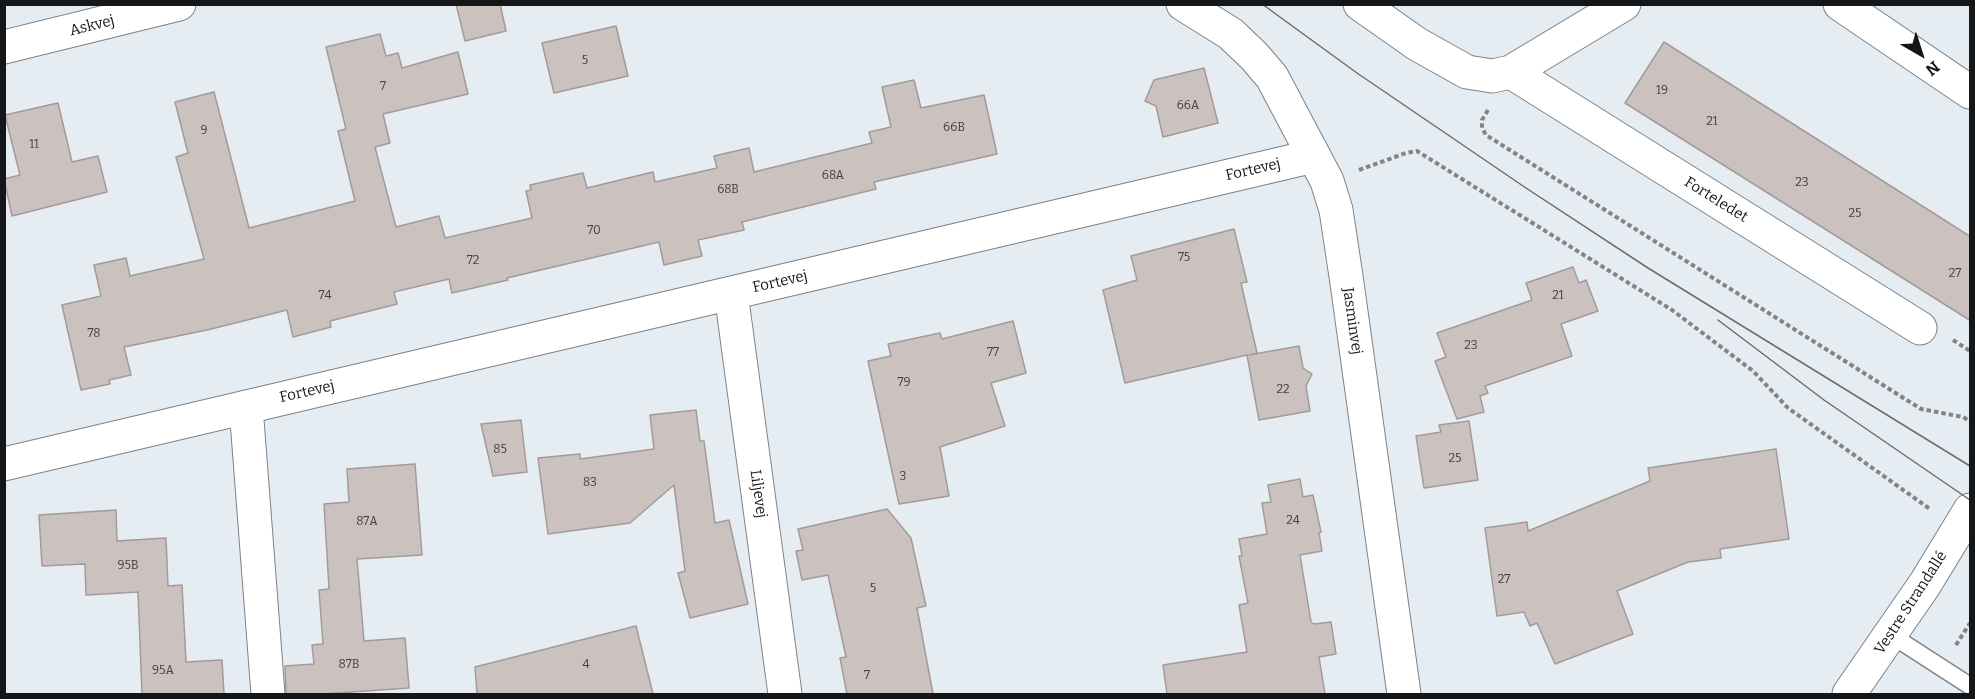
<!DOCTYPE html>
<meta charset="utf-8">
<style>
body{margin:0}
#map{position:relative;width:1975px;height:699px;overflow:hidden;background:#e5ecf2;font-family:Bitter,serif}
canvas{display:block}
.frame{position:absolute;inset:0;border:6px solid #141618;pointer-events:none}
.north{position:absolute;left:1891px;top:24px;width:60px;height:60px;-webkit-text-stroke:4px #fff;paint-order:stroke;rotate:141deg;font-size:16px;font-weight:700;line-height:24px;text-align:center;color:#141618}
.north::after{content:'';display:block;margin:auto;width:21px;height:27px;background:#141618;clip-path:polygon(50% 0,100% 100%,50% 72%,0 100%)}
</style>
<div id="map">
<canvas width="1975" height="699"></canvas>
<div class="frame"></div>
<div class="north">N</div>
</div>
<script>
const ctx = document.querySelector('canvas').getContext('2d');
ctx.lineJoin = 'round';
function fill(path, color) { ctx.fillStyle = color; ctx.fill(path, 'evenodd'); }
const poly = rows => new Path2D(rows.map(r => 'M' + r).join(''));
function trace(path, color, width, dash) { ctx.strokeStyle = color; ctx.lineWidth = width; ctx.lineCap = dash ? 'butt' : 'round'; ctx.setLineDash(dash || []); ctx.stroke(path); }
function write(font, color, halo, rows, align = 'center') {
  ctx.font = font + ' Bitter,serif'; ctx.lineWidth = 4.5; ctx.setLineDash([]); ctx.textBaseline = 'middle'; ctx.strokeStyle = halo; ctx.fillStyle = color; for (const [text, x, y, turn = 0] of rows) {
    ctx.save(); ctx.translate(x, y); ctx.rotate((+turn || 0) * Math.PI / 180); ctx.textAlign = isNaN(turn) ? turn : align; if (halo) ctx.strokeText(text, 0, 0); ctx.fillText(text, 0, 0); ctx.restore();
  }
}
const building = poly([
 [456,4,500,4,506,31,465,41,456,4],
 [616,26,628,76,554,93,542,43,616,26],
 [380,34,386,56,398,53,402,68,458,52,468,94,383,114,390,143,375,147,396,227,439,216,445,238,532,218,526,191,531,190,530,185,583,173,587,188,653,172,655,182,717,168,714,156,749,148,754,172,872,143,869,132,891,127,882,87,914,80,921,108,984,95,997,154,874,182,876,189,742,222,744,230,698,240,702,256,664,265,659,242,507,278,508,280,452,293,449,279,394,292,397,304,330,321,331,327,293,337,287,310,207,330,124,347,131,375,109,380,110,384,81,390,62,305,101,296,94,265,126,258,130,276,204,259,176,157,188,153,175,102,214,92,249,228,355,201,338,131,346,129,326,47,380,34],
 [1664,42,1971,237,1971,321,1625,103,1664,42],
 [1204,68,1218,123,1163,137,1156,106,1145,101,1154,80,1204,68],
 [58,103,72,162,98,156,107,192,12,216,4,179,20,175,5,115,58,103],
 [1234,229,1247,282,1241,283,1257,353,1249,355,1299,346,1303,368,1312,374,1306,386,1310,411,1259,420,1247,355,1125,383,1103,290,1137,280,1131,256,1234,229],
 [1573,267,1579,283,1586,280,1598,311,1561,324,1572,356,1485,386,1488,393,1480,396,1484,412,1457,419,1435,361,1446,357,1437,333,1532,300,1526,283,1573,267],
 [1013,321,1026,373,991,383,1005,426,940,447,949,496,899,504,868,361,891,356,888,344,940,333,942,339,1013,321],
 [696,410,700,441,704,441,715,523,729,520,748,604,690,618,678,573,685,571,674,485,630,523,548,534,538,458,580,454,580,459,654,449,650,415,696,410],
 [521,420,527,472,493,476,481,424,521,420],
 [1469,421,1478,480,1424,488,1416,436,1441,432,1439,425,1469,421],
 [1776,449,1789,539,1720,549,1721,558,1688,562,1617,591,1633,634,1555,664,1537,623,1530,626,1524,612,1497,616,1485,528,1527,522,1528,531,1650,481,1648,468,1776,449],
 [415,464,422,555,357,559,364,641,405,638,409,688,323,694,286,694,285,666,314,664,312,645,323,644,319,590,329,589,324,504,349,502,347,469,415,464],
 [1300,479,1303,497,1313,495,1321,532,1319,533,1322,551,1300,555,1311,622,1314,624,1331,622,1336,654,1319,657,1325,694,1167,694,1163,665,1247,652,1239,605,1248,603,1239,556,1242,556,1239,539,1267,534,1262,503,1271,502,1268,485,1300,479],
 [887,509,911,538,926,606,917,608,933,694,847,694,840,658,846,657,828,575,802,580,796,551,803,550,798,529,887,509],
 [116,510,117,541,166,538,168,586,182,585,186,662,222,660,224,694,142,694,138,592,86,595,85,564,42,566,39,515,116,510],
 [636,626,653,694,477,694,475,667,636,626]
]);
fill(building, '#cbc2c0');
trace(building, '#a39a99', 1.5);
const service = poly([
 [1891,635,1970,686]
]);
const minor = poly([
 [1183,4,1231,34,1254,56,1272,77,1327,181,1336,210,1347,283,1404,694],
 [1360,4,1417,44,1467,72,1492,76,1511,72,1624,4],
 [1840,4,1970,92],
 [4,47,179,4],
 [1511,72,1920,328],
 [731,293,785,694],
 [246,407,268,694],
 [4,464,1314,156]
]);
const tertiary = poly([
 [1849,694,1925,584,1970,510]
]);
trace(service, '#7c8287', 19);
trace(minor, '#7c8287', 35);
trace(tertiary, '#7c8287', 35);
trace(poly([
 [1488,110,1482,120,1482,128,1486,135,1921,409,1963,417,1970,421],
 [1359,170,1406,153,1417,151,1672,310,1753,371,1788,408,1930,509],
 [1953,340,1970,351],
 [1956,645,1970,623]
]), '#808589', 4, [4.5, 3]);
trace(service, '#fff', 16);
trace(minor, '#fff', 33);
trace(tertiary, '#fff', 33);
trace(poly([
 [1262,4,1357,73,1526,188,1648,268,1970,466],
 [1718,320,1824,400,1970,500]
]), '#696d70', 1.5);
write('12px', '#424142', null, [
 ["5",585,61],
 ["7",383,87],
 ["19",1662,91],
 ["66A",1188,106],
 ["21",1712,122],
 ["66B",954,128],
 ["9",204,131],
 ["11",34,145],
 ["68A",833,176],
 ["23",1802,183],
 ["68B",728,190],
 ["25",1855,214],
 ["70",594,231],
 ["75",1184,258],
 ["72",473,261],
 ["27",1955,274],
 ["74",325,296],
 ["21",1558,296],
 ["78",94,334],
 ["23",1471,346],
 ["77",993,353],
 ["79",904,383],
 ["22",1283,390],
 ["85",500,450],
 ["25",1455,459],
 ["3",903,477],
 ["83",590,483],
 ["24",1293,521],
 ["87A",367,522],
 ["95B",128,566],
 ["27",1504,580],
 ["5",873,589],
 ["87B",349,665],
 ["4",586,665],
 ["95A",163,671],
 ["7",867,676]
]);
write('15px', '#141618', '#fff', [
 ["Askvej",92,26,-14],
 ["Fortevej",1253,170,-13],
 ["Forteledet",1716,200,32],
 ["Fortevej",780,282,-13],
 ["Jasminvej",1352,321,82],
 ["Fortevej",307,392,-13],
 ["Liljevej",758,494,82],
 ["Vestre Strandallé",1911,603,-57]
]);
</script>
